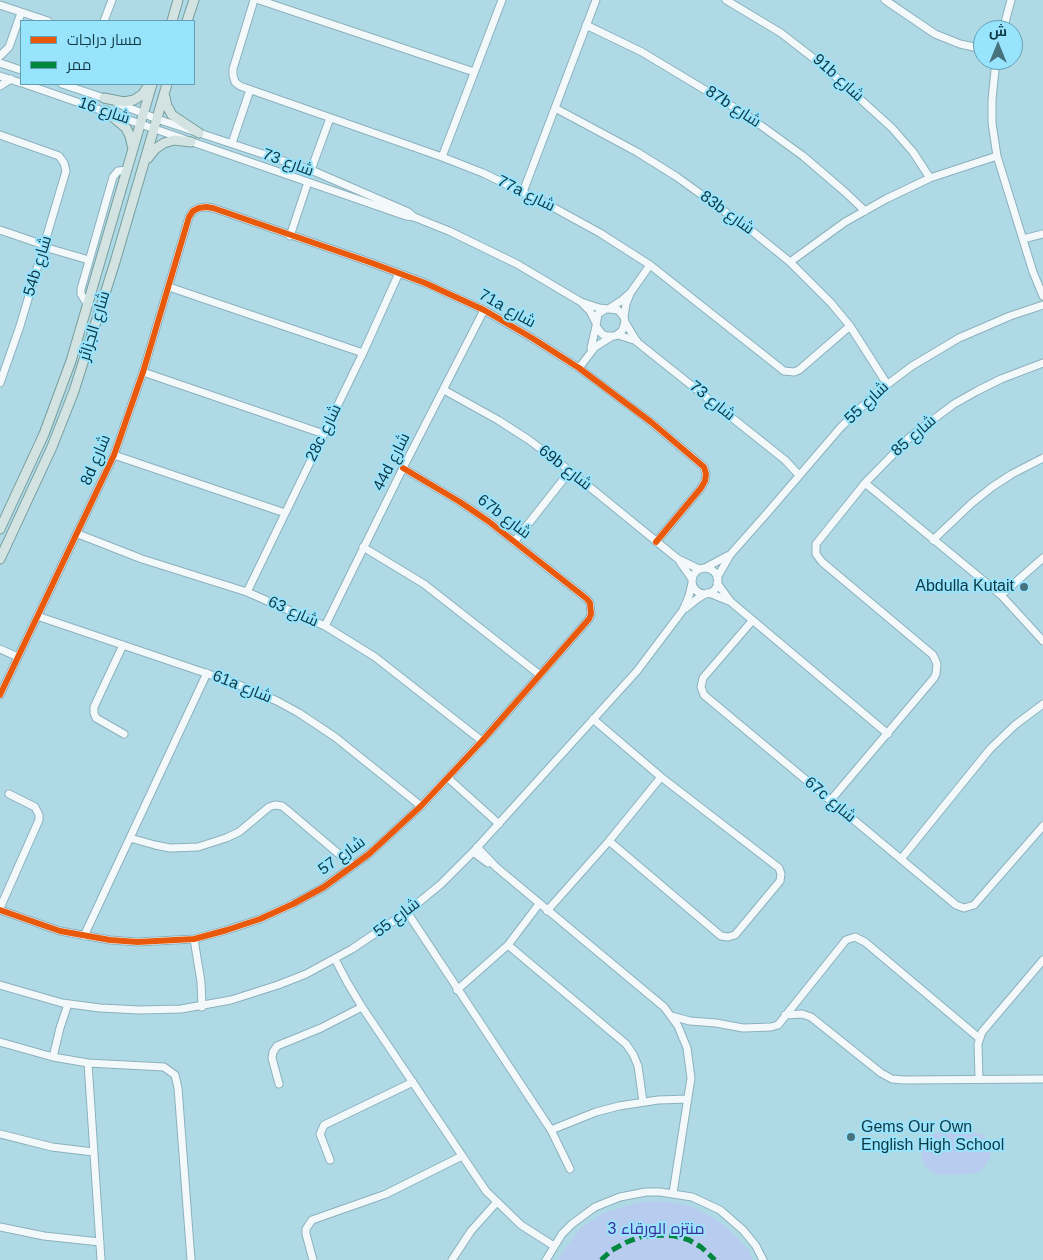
<!DOCTYPE html>
<meta charset="utf-8">
<style>
body{margin:0}
#map{position:relative;width:1043px;height:1260px;overflow:hidden;background:#b0d9e6;font-family:Helvetica,Cairo,sans-serif}
canvas{display:block}
.legend{position:absolute;left:20px;top:20px;width:175px;height:65px;box-sizing:border-box;background:#99e4fd;border:1px solid #61a0b3;margin:0;padding:6px 9px;list-style:none;font-size:15px;color:#0d3945}
.legend li{display:flex;align-items:center;gap:10px;height:25px}
.legend b{width:25px;border:1px solid #61a0b3}
.north{position:absolute;left:973px;top:20px;width:50px;height:50px;box-sizing:border-box;background:#99e4fd;border:1px solid #61a0b3;border-radius:50%;rotate:0deg;font-size:14px;font-weight:700;line-height:20px;text-align:center;color:#0d3945}
.north::after{content:'';display:block;margin:auto;width:18px;height:22px;background:#46717d;clip-path:polygon(50% 0,100% 100%,50% 72%,0 100%)}
</style>
<div id="map">
<canvas width="1043" height="1260"></canvas>
<ul class="legend">
<li><b style="height:6px;background:#e8590c"></b>مسار دراجات</li>
<li><b style="height:6px;background:#00873e"></b>ممر</li>
</ul>
<div class="north">ش</div>
</div>
<script>
const ctx = document.querySelector('canvas').getContext('2d');
ctx.lineJoin = 'round';
function fill(path, color) { ctx.fillStyle = color; ctx.fill(path, 'evenodd'); }
const poly = rows => new Path2D(rows.map(r => 'M' + r).join(''));
function trace(path, color, width, dash) { ctx.strokeStyle = color; ctx.lineWidth = width; ctx.lineCap = dash ? 'butt' : 'round'; ctx.setLineDash(dash || []); ctx.stroke(path); }
function write(font, color, halo, rows, align = 'center') {
  ctx.font = font + ' Helvetica,Cairo,sans-serif'; ctx.lineWidth = 4; ctx.setLineDash([]); ctx.textBaseline = 'middle'; ctx.strokeStyle = halo; ctx.fillStyle = color; for (const [text, x, y, turn = 0] of rows) {
    ctx.save(); ctx.translate(x, y); ctx.rotate((+turn || 0) * Math.PI / 180); ctx.textAlign = isNaN(turn) ? turn : align; if (halo) ctx.strokeText(text, 0, 0); ctx.fillText(text, 0, 0); ctx.restore();
  }
}
fill(poly([
 [942,1131,970,1131,983,1135,988,1140,990,1147,991,1155,984,1168,978,1172,970,1174,943,1175,937,1174,930,1170,925,1166,922,1158,922,1150,925,1142,930,1136],
 [664,1201,689,1206,711,1216,730,1230,749,1250,753,1260,558,1260,563,1251,581,1228,604,1213,641,1202]
]), '#b7ccee');
const minor = poly([
 [254,0,233,69,233,75,235,82,240,86,442,157,483,173,549,205,600,233,650,265,784,371,794,372,799,370,850,326],
 [259,0,474,72],
 [726,0,781,33,826,68,892,128,913,152,930,178],
 [885,0,935,34,960,44,983,49],
 [0,5,48,21],
 [104,21,112,0],
 [586,25,642,52,745,114,803,156,845,192,865,211],
 [1003,30,1011,0],
 [0,56,9,47,21,13],
 [996,60,992,100,992,123,997,156,1033,272,1043,296],
 [0,63,21,70],
 [0,76,21,83],
 [25,84,406,216,414,217,449,231,517,264,581,302,599,308,618,310,624,317,625,322,622,331,615,336,606,336,602,334,596,326,598,314,606,309],
 [62,84,107,99],
 [0,86,11,79],
 [117,103,157,119,311,170,408,212,414,217],
 [555,108,637,152,677,177,753,232,790,262,831,303,850,326,887,384],
 [0,135,59,156,64,163,66,171,20,326,0,383],
 [232,143,250,90],
 [442,157,502,0],
 [311,170,330,118],
 [523,192,596,0],
 [0,230,44,245],
 [290,236,308,182],
 [1023,239,1043,234],
 [44,247,89,260],
 [790,262,845,222,886,199,930,178,997,156],
 [169,287,363,353],
 [583,304,590,311,596,323],
 [88,305,81,294,81,289,113,177,118,171,127,170],
 [610,308,621,301,631,292,650,265],
 [624,317,626,304,630,294],
 [625,322,637,342,785,460,799,475],
 [618,335,637,341],
 [591,348,596,326],
 [579,368,595,347,611,337],
 [143,372,324,434],
 [444,390,498,420,529,440,570,471,678,559,699,569],
 [114,455,285,513],
 [865,483,1001,595,1043,641],
 [78,534,142,559,247,592,325,626,375,657,482,741],
 [933,540,972,503,992,487,1012,474,1043,458],
 [514,542,570,471],
 [363,547,424,584,540,675],
 [680,562,692,579],
 [705,568,727,556],
 '692 581a13 13 0 1 1 26 0a13 13 0 1 1-26 0Z',
 [717,578,730,555,768,512,841,427,876,393,912,366,959,338,1010,316,1043,305],
 [717,583,731,602,888,734],
 [247,592,363,353,399,273],
 [709,593,729,601],
 [1001,595,1043,558],
 [686,608,697,599,707,593],
 [37,616,232,682,277,701,299,713,335,737,421,806],
 [752,621,703,678,701,687,704,695,956,905,964,908,974,905,1043,826],
 [325,626,403,468,484,310],
 [123,645,94,707,94,713,96,718,124,734],
 [0,649,18,657],
 [0,695,114,455,143,372,189,217,193,211,199,208,206,207,213,208,372,263,425,283,484,310,532,338,579,368,651,422,704,467,706,474,705,481,701,488,656,542],
 [593,719,661,777,779,868,781,874,780,881,735,935,728,937,721,936,609,841],
 [448,778,499,824],
 [830,801,934,678,936,674,937,664,933,655,822,562,816,554,816,544,865,483,911,436,954,404,977,391,1001,379,1043,363],
 [130,838,155,845,170,848,198,847,226,838,239,832,269,807,275,805,282,806,287,810,353,866],
 [477,847,496,867,664,1007,678,1026,687,1048,691,1078,673,1193],
 [473,852,488,863],
 [901,859,990,749,1015,725,1043,704],
 [0,908,39,820,39,815,35,807,9,794],
 [0,910,60,931,110,940,138,942,194,939,227,930,260,919,293,904,324,887,369,854,421,806,482,741,589,619,591,614,590,603,587,599,488,521,460,502,403,468],
 [547,911,609,841,661,777],
 [407,912,551,1130,570,1169],
 [84,936,207,673],
 [194,939,201,982,202,1007],
 [508,945,626,1044,633,1054,638,1066,643,1102],
 [335,959,347,982,362,1007,486,1191,521,1225,554,1246],
 [0,985,62,1003,100,1008,140,1010,181,1009,231,1000,278,985,306,974,352,949,407,912,441,884,473,852,637,671,683,610,689,596,692,583],
 [457,990,508,945,539,904],
 [785,1015,802,1014,811,1017,881,1073,892,1079,904,1080,1043,1079],
 [671,1016,690,1021,716,1023,743,1028,771,1027,778,1025,846,940,855,937,865,942,979,1038],
 [0,1042,53,1057,88,1063,164,1067,175,1075,178,1088,191,1260],
 [53,1057,60,1028,68,1004],
 [88,1063,101,1260],
 [979,1079,978,1044,982,1032,1043,960],
 [279,1084,272,1058,273,1052,277,1046,321,1028,362,1007],
 [551,1130,596,1112,619,1106,658,1100,688,1099],
 [0,1134,52,1147,93,1152],
 [330,1160,320,1134,324,1125,413,1082],
 [0,1227,44,1236,100,1242],
 [313,1260,306,1234,306,1229,312,1220,386,1194,462,1156],
 [452,1260,471,1231,496,1203],
 [546,1260,562,1234,572,1224,595,1207,620,1197,646,1192,660,1192,692,1197,720,1210,743,1230,756,1246,763,1260]
]);
const major = poly([
 [172,21,178,0],
 [187,21,194,0],
 [165,97,167,106,172,115,199,133],
 [104,98,124,102,134,100,143,94,149,84],
 [106,111,126,128,130,136,133,149],
 [148,158,155,149,164,143,174,140,191,142],
 [0,529,44,434,71,361,152,84],
 [0,559,52,447,74,391,115,262,167,84]
]);
trace(minor, '#8bb1bc', 9);
trace(major, '#759e9d', 11);
trace(minor, '#f3f9fb', 7);
trace(major, '#d2e3e1', 9);
trace(poly([
 [601,1260,612,1250,627,1242,643,1236,660,1235,675,1236,689,1240,701,1247,715,1260]
]), '#00873e', 5, [10, 5]);
trace(poly([
 [0,695,114,455,143,372,189,217,193,211,199,208,206,207,213,208,372,263,425,283,484,310,532,338,579,368,651,422,704,467,706,474,705,481,701,488,656,542],
 [0,910,60,931,110,940,138,942,194,939,227,930,260,919,293,904,324,887,369,854,421,806,482,741,589,619,591,614,590,603,587,599,488,521,460,502,403,468]
]), '#e8590c', 6);
for (const [x, y, r, color] of [
 [1024,587,5,"#46717d"],
 [851,1137,5,"#46717d"]
]) { const dot = new Path2D(); dot.arc(x, y, r, 0, 2 * Math.PI); ctx.fillStyle = color; ctx.fill(dot); trace(dot, '#99e4fd', 2); }
write('16px', '#0d3945', '#99e4fd', [
 ["91b شارع",838,78,42],
 ["87b شارع",733,107,33],
 ["شارع 16",104,111,19],
 ["شارع 73",288,163,20],
 ["77a شارع",526,194,26],
 ["83b شارع",727,213,36],
 ["54b شارع",38,266,-73],
 ["71a شارع",507,309,29],
 ["شارع الجزائر",95,326,-73],
 ["شارع 73",712,401,39],
 ["شارع 55",867,403,-43],
 ["28c شارع",324,433,-64],
 ["شارع 85",914,436,-41],
 ["8d شارع",96,460,-67],
 ["44d شارع",392,462,-63],
 ["69b شارع",565,468,38],
 ["67b شارع",504,517,37],
 ["شارع 63",293,612,24],
 ["61a شارع",242,687,22],
 ["67c شارع",830,800,40],
 ["شارع 57",342,856,-36],
 ["شارع 55",397,918,-37]
]);
write('16px', '#0d3945', '#99e4fd', [
 ["Abdulla Kutait",1014,587],
 ["Gems Our Own",861,1128,"left"],
 ["English High School",861,1146,"left"]
], 'right');
write('16px', '#3d309e', '#99e4fd', [
 ["منتزه الورقاء 3",656,1230]
]);
</script>
